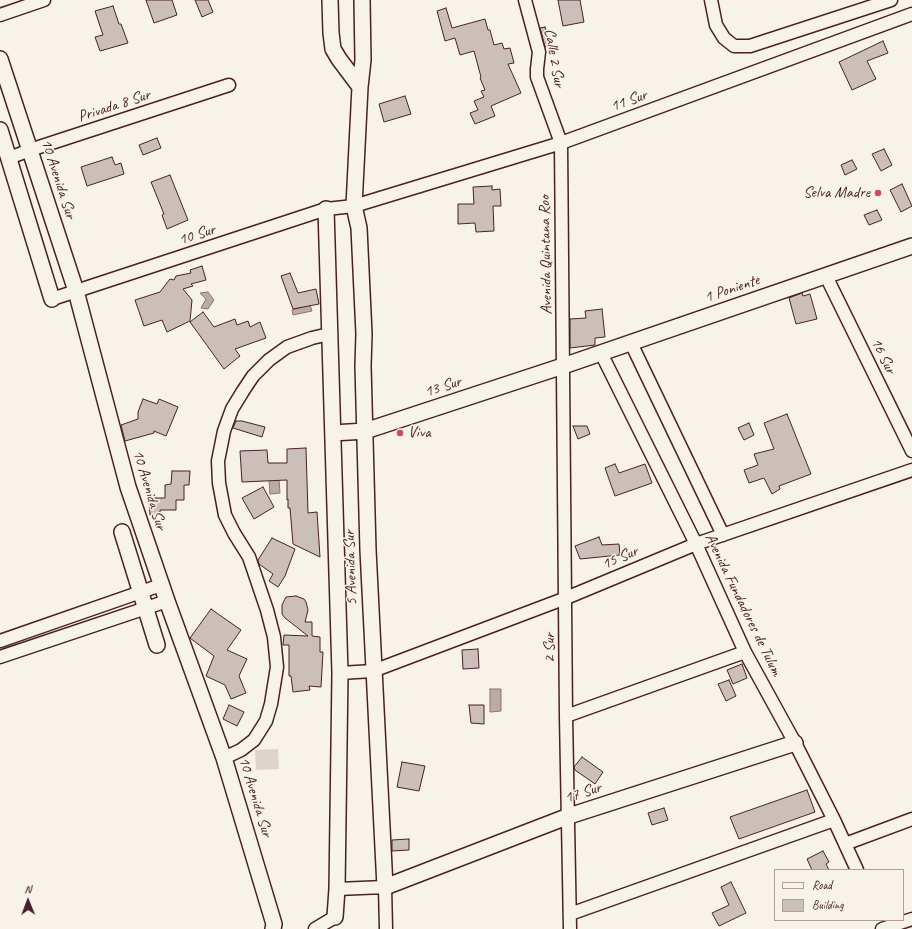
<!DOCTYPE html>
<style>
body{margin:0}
#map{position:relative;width:912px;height:929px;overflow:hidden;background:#f7f3e8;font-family:Caveat,sans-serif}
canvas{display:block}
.legend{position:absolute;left:774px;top:869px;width:130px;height:52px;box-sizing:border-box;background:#f7f3e8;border:1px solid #b29e9c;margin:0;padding:5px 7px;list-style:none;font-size:12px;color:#4a1f2b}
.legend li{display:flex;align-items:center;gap:8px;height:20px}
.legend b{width:20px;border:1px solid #b29e9c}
.north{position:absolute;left:8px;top:881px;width:40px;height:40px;-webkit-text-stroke:3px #f7f3e8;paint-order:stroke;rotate:359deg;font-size:11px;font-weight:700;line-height:16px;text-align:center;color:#4a1f2b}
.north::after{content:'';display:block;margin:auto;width:14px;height:18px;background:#4a1f2b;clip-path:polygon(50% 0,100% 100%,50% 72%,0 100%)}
</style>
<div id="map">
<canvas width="912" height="929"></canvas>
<ul class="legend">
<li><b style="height:5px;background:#f7f3e8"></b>Road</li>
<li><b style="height:11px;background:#ccbfb9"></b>Building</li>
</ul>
<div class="north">N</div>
</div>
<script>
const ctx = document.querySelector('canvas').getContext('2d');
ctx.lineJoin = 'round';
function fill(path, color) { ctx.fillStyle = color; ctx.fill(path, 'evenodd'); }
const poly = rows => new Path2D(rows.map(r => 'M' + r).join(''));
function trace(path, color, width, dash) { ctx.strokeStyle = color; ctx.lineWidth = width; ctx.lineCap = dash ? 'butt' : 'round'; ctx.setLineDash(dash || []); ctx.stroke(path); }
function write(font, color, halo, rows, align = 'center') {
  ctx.font = font + ' Caveat,sans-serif'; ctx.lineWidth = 3; ctx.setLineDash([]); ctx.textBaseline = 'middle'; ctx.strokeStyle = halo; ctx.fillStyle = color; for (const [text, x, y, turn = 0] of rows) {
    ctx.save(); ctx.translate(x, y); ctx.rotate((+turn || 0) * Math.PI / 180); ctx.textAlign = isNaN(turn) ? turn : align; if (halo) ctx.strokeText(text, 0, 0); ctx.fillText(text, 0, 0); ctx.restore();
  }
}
fill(poly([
 [278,749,279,769,256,770,255,750]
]), '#ded4cc');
const water = poly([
 [208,292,214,300,208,309,201,308,206,299,200,293,208,292],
 [310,305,312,311,293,315,292,310,310,305],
 [268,465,278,465,280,493,270,494,268,465],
 [490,689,501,689,501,711,490,712,490,689]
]);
fill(water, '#bcaaa7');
trace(water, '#8e7275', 1);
const building = poly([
 [146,0,172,0,177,15,154,23,146,0],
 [195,0,208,0,213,12,202,17,195,0],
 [558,0,580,0,584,22,563,26,558,0],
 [113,6,119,24,121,24,128,43,100,51,95,37,103,35,95,11,113,6],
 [446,8,452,28,485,19,488,30,490,30,494,45,502,43,504,49,510,48,514,63,508,64,521,93,491,106,495,116,475,124,470,113,478,110,474,101,484,97,481,91,485,90,480,78,481,77,474,51,460,55,455,38,445,41,437,11,446,8],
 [545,27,550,45,545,47,540,28,545,27],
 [883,41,888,53,867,61,876,79,852,90,839,62,883,41],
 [405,96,411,114,384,122,379,104,405,96],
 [157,138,161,148,143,155,139,145,157,138],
 [884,149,892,165,881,171,872,154,884,149],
 [112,157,115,165,121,163,124,174,87,186,81,167,112,157],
 [852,160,857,169,845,175,841,165,852,160],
 [170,175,188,220,167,229,162,215,164,214,151,182,170,175],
 [902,184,912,206,901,212,890,190,902,184],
 [492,186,492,190,500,189,501,206,493,206,494,231,476,232,475,223,458,224,458,204,474,204,473,187,492,186],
 [877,210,882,220,869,225,864,215,877,210],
 [202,266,206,280,191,284,193,286,183,289,192,300,190,321,167,332,162,320,144,326,135,300,160,292,170,279,174,280,176,276,191,273,190,270,202,266],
 [290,273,298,293,316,289,319,304,293,309,281,276,290,273],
 [802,293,803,296,810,294,817,319,796,324,789,298,802,293],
 [602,309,605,337,595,338,595,345,570,348,570,319,586,318,585,311,602,309],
 [203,312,214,327,235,319,237,325,248,321,250,327,260,322,266,338,235,349,240,356,224,369,190,322,203,312],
 [143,399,157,404,159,399,178,407,166,436,154,431,154,433,125,441,121,425,138,419,138,412,143,399],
 [787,414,811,474,779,486,780,489,772,494,764,478,749,483,744,470,758,465,754,454,774,449,764,423,787,414],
 [236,421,242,421,265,427,262,437,233,428,236,421],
 [749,423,754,435,744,440,738,428,749,423],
 [573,426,587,426,590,434,578,439,573,426],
 [306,448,308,513,317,512,320,557,293,544,290,508,288,508,288,499,287,500,287,480,242,482,240,451,267,450,268,463,287,463,287,449,306,448],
 [615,464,619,473,645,464,652,483,615,496,605,468,615,464],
 [172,471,190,471,189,485,184,485,184,500,176,500,176,510,160,510,160,515,150,515,149,498,165,498,165,485,171,484,172,471],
 [263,487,274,507,254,519,242,498,263,487],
 [599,537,602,545,619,544,620,555,580,559,575,546,599,537],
 [272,538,295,549,285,576,278,587,269,581,273,574,259,564,258,560,272,538],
 [296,596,304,599,306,602,308,610,305,622,312,622,312,636,320,637,320,652,323,652,321,687,309,686,310,690,293,692,291,676,289,676,289,645,283,645,284,635,308,636,285,618,282,614,282,605,286,597,296,596],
 [211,609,241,630,227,650,247,659,239,676,246,693,231,699,225,685,206,676,214,656,190,638,211,609],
 [478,649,479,668,463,669,462,650,478,649],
 [742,664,747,678,733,684,727,670,742,664],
 [729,680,736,696,726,701,718,684,729,680],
 [229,705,244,712,237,726,223,719,229,705],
 [469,705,484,705,484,724,471,723,469,705],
 [582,757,603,772,595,784,575,770,574,767,582,757],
 [402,762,425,766,419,791,397,787,402,762],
 [807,790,815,812,739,839,730,817,807,790],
 [664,808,668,820,652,825,648,813,664,808],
 [409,839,409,850,392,851,392,840,409,839],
 [823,851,829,862,826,864,829,870,812,870,807,859,823,851],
 [731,882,746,913,719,926,712,913,729,905,721,887,731,882]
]);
fill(building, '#ccbfb9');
trace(building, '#4a1f2b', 1);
const minor = poly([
 [525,0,539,52,537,69,537,77,561,143,566,716,570,929],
 [711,0,716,25,724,38,734,46,750,46,891,0],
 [0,15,44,0],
 [9,158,30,150,229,85],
 [826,276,912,451],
 [52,299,326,209,354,206,561,143,912,14],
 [631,343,723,535],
 [601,353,696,544,745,652,795,743,834,820,857,870],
 [0,641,161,585],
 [0,657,167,601],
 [340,673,373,671,566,598,696,544,912,470],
 [566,716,745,652],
 [224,758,241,750,254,740,266,721,271,704,277,667,274,637,267,610,249,557,234,533,225,515,219,483,218,461,224,431,232,409,243,391,253,376,269,360,287,347,312,338,329,334],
 [845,844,912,819],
 [337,889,385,887,386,929],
 [570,914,834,820],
 [315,929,335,917],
 [882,929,912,919]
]);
const tertiary = poly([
 [330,0,331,33,333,49,339,59,360,87],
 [362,0,363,60,360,87,354,206,359,228,364,334,363,366,368,550,385,887,569,816,795,743],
 [0,59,76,291,128,487,167,601,224,758,274,924,273,929],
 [0,130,52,299],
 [326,209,340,673,337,889,335,917],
 [333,433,365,431,563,366,912,246],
 [122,532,157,645]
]);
trace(minor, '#4a1f2b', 15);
trace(tertiary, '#4a1f2b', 18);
trace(minor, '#f7f3e8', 12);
trace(tertiary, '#f7f3e8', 15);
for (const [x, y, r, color] of [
 [878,193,4,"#d1495b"],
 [400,433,4,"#d1495b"]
]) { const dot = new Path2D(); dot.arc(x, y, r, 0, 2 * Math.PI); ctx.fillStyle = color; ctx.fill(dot); trace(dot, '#f7f3e8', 1.5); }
write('16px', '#4a1f2b', '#f7f3e8', [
 ["Calle 2 Sur",554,58,80],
 ["11 Sur",629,101,-20],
 ["Privada 8 Sur",114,106,-18],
 ["10 Avenida Sur",58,179,72],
 ["10 Sur",197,235,-18],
 ["Avenida Quintana Roo",546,255,-91],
 ["1 Poniente",732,289,-19],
 ["16 Sur",883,356,64],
 ["13 Sur",443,387,-18],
 ["10 Avenida Sur",149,490,73],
 ["15 Sur",620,558,-23],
 ["5 Avenida Sur",351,568,-92],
 ["Avenida Fundadores de Tulum",743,605,64],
 ["2 Sur",550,648,-90],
 ["17 Sur",583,793,-18],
 ["10 Avenida Sur",255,797,73]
]);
write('16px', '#4a1f2b', '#f7f3e8', [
 ["Selva Madre",870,193],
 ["Viva",408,433,"left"]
], 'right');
</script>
